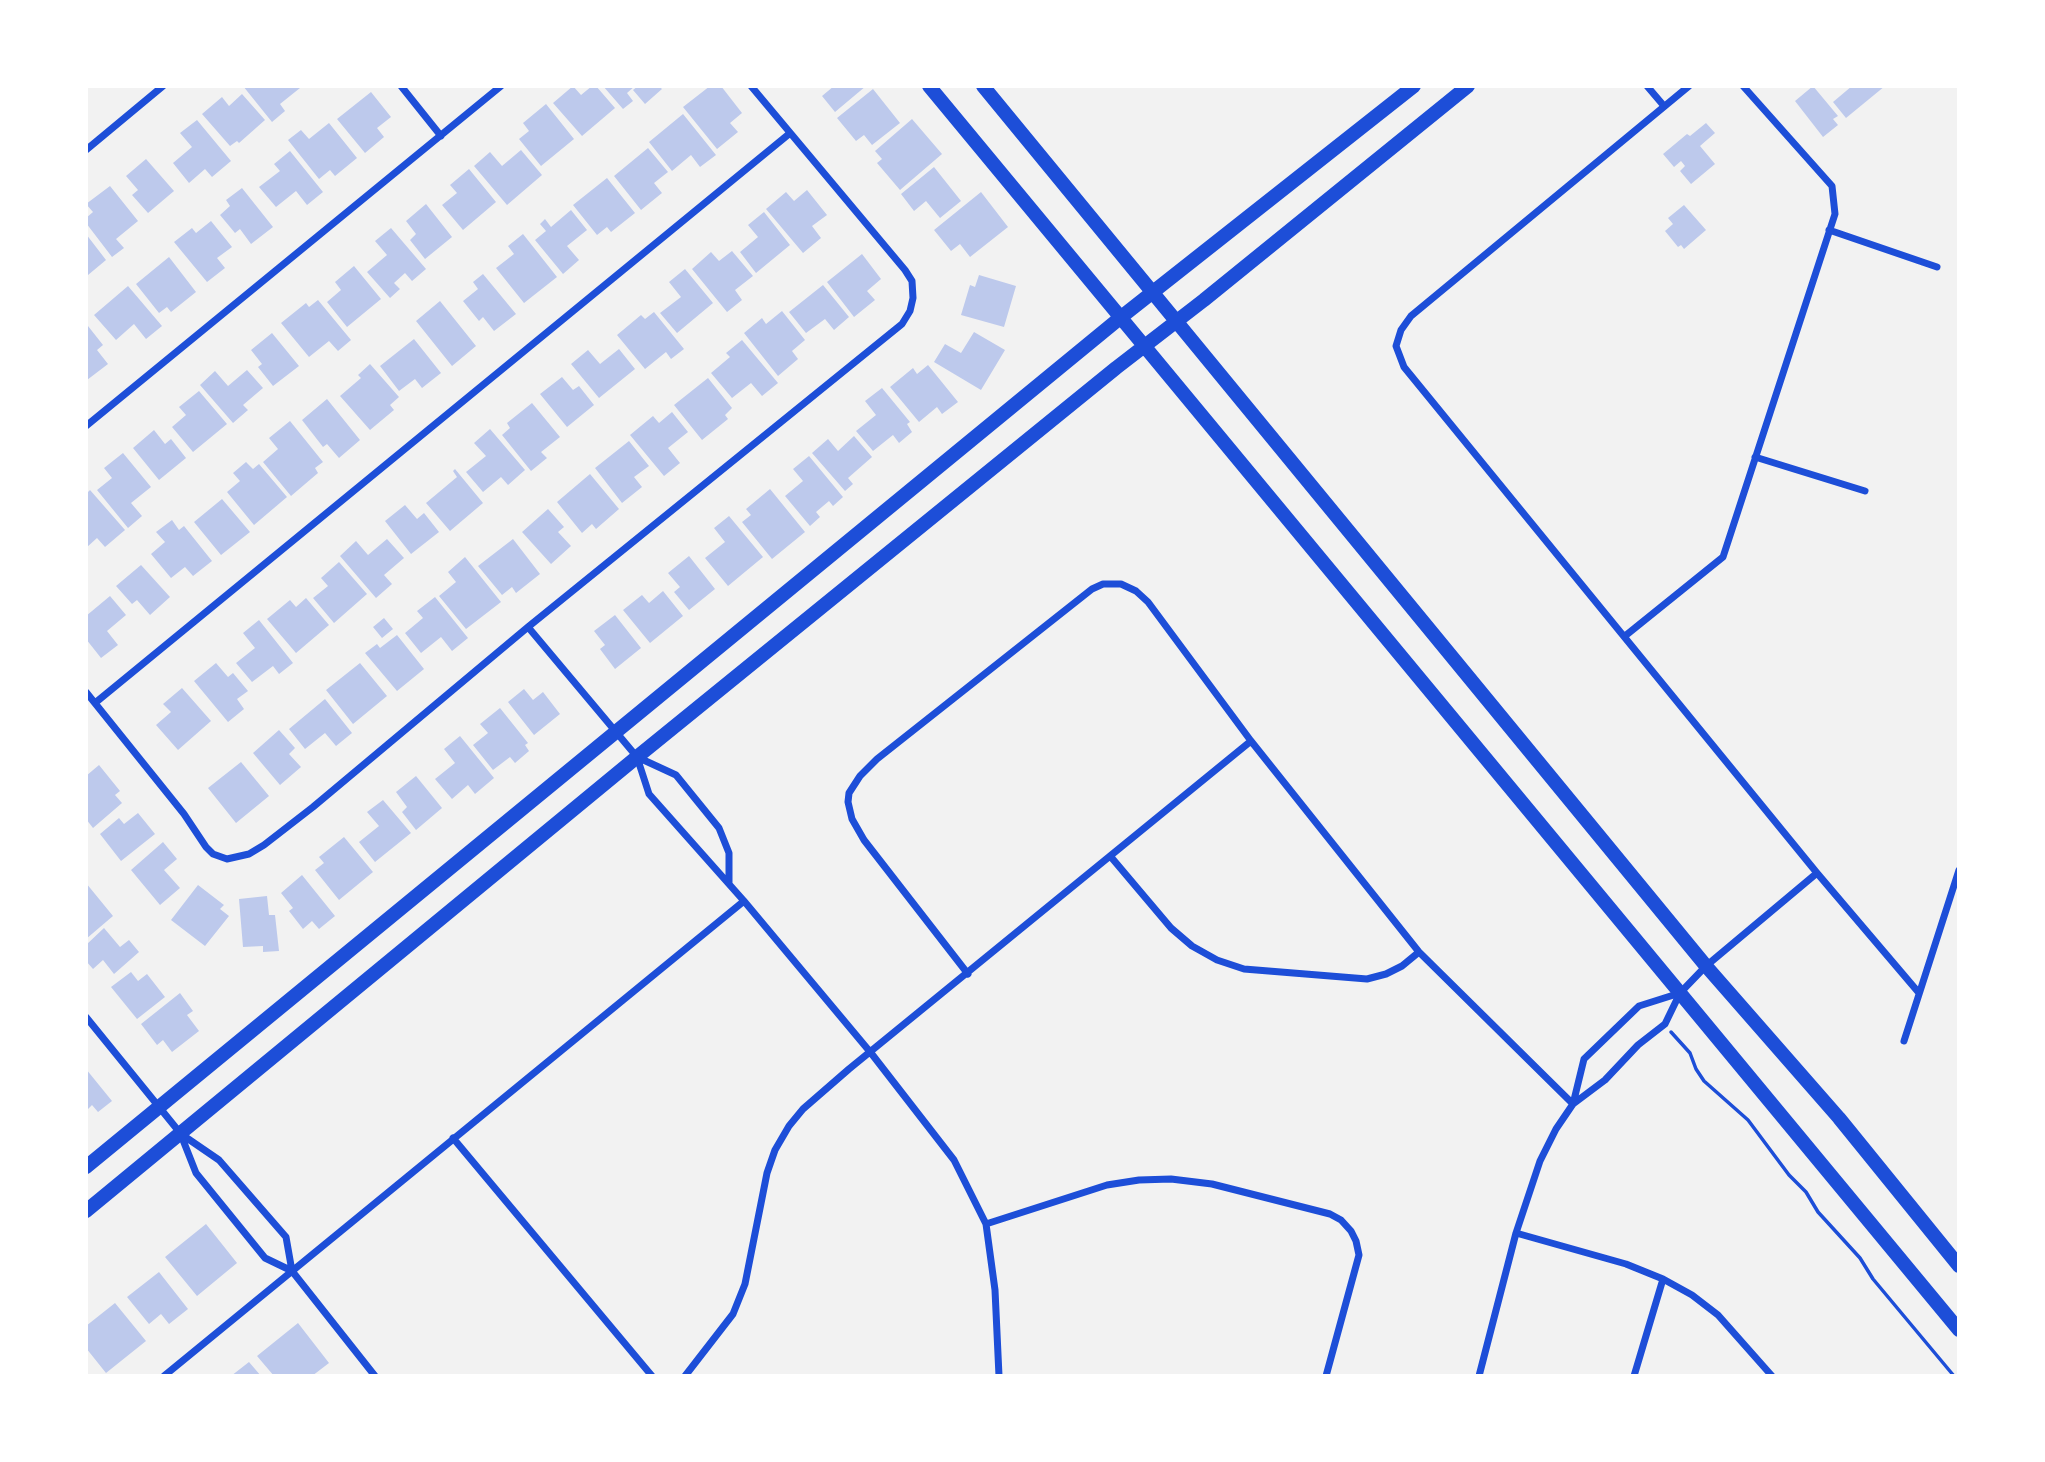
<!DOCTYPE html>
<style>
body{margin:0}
#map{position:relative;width:2045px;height:1462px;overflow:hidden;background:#f2f2f2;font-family:"PT Sans",sans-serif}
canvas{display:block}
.frame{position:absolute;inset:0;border:88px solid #fff;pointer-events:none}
</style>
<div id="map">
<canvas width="2045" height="1462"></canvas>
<div class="frame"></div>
</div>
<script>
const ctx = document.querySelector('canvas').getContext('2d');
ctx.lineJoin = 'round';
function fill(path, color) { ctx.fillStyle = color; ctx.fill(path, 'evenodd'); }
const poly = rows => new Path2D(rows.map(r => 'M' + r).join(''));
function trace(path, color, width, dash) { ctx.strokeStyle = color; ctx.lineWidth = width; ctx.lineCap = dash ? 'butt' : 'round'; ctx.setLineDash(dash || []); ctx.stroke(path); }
fill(poly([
 [243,86,298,86,300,88,280,104,285,111,272,122],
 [573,86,581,95,592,86,596,86,615,108,582,136,553,103],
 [603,86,635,86,627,93,633,101,623,109],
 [638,86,659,86,662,89,645,104,633,90],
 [710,86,721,86,742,113,730,123,738,132,717,149,683,107],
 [834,86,866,86,835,112,822,96],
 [1813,86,1838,116,1833,119,1838,125,1823,137,1795,101],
 [1852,86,1885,86,1846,118,1833,102],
 [873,89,900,123,872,145,864,135,856,141,837,118],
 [371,92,391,117,377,128,384,137,365,153,337,119],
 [242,94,265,120,239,143,237,141,230,146,202,114,222,97,229,106],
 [546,104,574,139,541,166,519,139,529,131,523,123],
 [683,114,716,155,700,167,691,155,672,171,649,142],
 [912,119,942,154,900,190,877,163,882,159,875,151],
 [197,120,231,161,212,177,205,169,189,183,173,163,192,147,180,133],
 [329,123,357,158,335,176,330,170,319,179,288,140,301,130,309,139],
 [1706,123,1715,133,1700,146,1715,164,1691,184,1680,171,1685,166,1681,161,1674,167,1663,154,1687,134,1690,136],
 [648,148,668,172,654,183,662,193,641,210,614,176],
 [521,150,542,175,507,205,474,166,490,152,502,166],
 [290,151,323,192,307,205,296,191,276,207,259,187,280,171,274,164],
 [146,159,174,191,148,213,132,195,138,190,126,176],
 [934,167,961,201,940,218,926,201,914,211,901,194],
 [469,169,496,202,463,230,442,205,457,193,450,185],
 [607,178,635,213,611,232,607,227,597,235,573,205],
 [110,186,138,221,116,239,124,248,112,257,86,223,86,218,93,212,86,204],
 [242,188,273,227,251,244,240,229,235,233,220,215,230,206,226,200],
 [807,190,827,215,812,226,821,238,803,253,766,209,786,192,794,201],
 [981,192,1008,227,970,257,960,244,951,251,934,230],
 [426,204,452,237,425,259,410,240,416,234,406,221],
 [1684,205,1706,230,1684,249,1681,245,1678,247,1665,231,1673,224,1668,218],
 [571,210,587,230,567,246,579,260,563,274,535,240,546,231,540,224,545,219,551,227],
 [764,212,790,245,756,273,740,252,758,237,748,225],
 [211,221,232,247,217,258,225,268,207,282,174,242,192,228,196,233],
 [391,228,426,269,412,281,405,273,394,283,400,289,390,298,367,272,387,255,375,241],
 [86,234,106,260,88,275,86,272],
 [523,234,557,277,524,303,496,268,514,254,508,246],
 [732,251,753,276,735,290,742,300,727,312,692,269,711,252,719,261],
 [862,254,881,279,867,291,875,300,854,317,827,282],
 [169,257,196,292,171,312,167,307,159,313,136,284],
 [354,266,381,299,347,327,327,302,341,290,335,282],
 [685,269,713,303,677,333,660,313,681,297,669,282],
 [483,274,516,314,494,331,483,317,479,321,463,301,478,289,473,282],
 [979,275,1016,286,1004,327,961,315,970,285,975,287],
 [823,285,849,317,834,330,825,319,806,333,789,312],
 [128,286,162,326,146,339,134,324,116,340,94,315],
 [318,300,351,340,338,351,329,341,309,357,281,323,306,303,309,307],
 [440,301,476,346,452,366,416,321],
 [782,311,805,340,792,351,798,359,778,376,744,333,762,318,766,324],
 [654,312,684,349,671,359,666,352,645,369,617,335,641,315,645,319],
 [88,326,103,345,97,350,108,364,87,380,86,328],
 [974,332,1005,350,981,390,934,362,945,344,961,353],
 [272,333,299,366,273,386,258,367,262,364,251,350],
 [414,339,441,373,422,388,415,379,399,391,380,366],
 [742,340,778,383,762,396,751,383,732,398,711,373,730,357,726,353],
 [619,349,635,369,599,398,571,364,588,350,600,364],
 [370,364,399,397,390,405,394,410,370,430,340,396,361,378,358,375],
 [928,365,958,402,942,414,937,407,919,422,890,387,913,368,917,374],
 [247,370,263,388,243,405,248,410,233,423,200,385,215,371,228,386],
 [562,377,573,390,579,386,594,405,567,427,540,394],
 [708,378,732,408,725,415,728,419,702,440,674,405],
 [882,388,910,422,907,424,912,432,899,443,893,435,873,451,856,431,876,415,865,401],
 [199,391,227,424,193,452,172,427,186,415,179,407],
 [327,399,360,440,339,458,327,444,323,447,302,420],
 [532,403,560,437,541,452,547,458,531,471,502,435,510,428,507,423],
 [672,412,688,432,668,448,680,463,664,476,630,435,653,416,659,423],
 [290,421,323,462,315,468,318,473,291,496,263,462,278,449,269,438],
 [490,429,525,470,508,485,501,477,483,492,466,472,486,456,474,443],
 [154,430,165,444,171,439,186,458,159,480,133,448],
 [854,436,872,457,848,478,853,484,845,491,812,453,828,439,838,451],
 [629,441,649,466,634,477,642,487,622,503,595,468],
 [123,453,151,487,131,503,142,516,128,528,97,490,112,478,104,468],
 [809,456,843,497,833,506,829,501,816,512,820,517,810,526,785,496,803,481,793,469],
 [246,462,253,469,259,464,287,497,254,525,227,492,240,481,233,473],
 [455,469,483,503,450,531,426,503,457,477,453,471],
 [590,474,619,509,596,529,592,524,582,533,557,502],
 [770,489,805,532,772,559,742,522,751,515,746,509],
 [90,490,125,530,105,547,97,538,86,548,86,494],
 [222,499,250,532,221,555,194,522],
 [405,505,417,519,424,513,439,532,411,554,385,521],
 [548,509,564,527,558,532,571,546,551,564,522,532],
 [729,516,763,557,728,586,705,558,725,542,714,528],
 [172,520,179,530,184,526,212,561,193,576,185,567,171,578,151,554,165,542,156,532],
 [387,539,404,558,384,575,392,584,376,598,340,556,356,541,368,555],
 [513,539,540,574,516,593,512,587,502,595,478,566],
 [689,556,715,589,689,610,674,592,680,587,668,573],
 [465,557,501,602,466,629,439,596,456,582,448,572],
 [339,562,367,594,334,623,313,598,328,586,321,578],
 [141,565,170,597,150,615,137,600,132,604,116,586],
 [663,591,683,616,650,643,623,610,642,595,649,603],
 [110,596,126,615,107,631,118,645,101,658,86,639,86,616],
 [435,597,468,638,452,651,441,637,421,653,405,633,423,618,417,611],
 [306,598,329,625,296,653,267,619,290,600,296,607],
 [615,615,641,648,615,669,600,649,605,645,594,631],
 [384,618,393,629,382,638,373,627],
 [259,620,293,663,279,674,273,666,252,682,236,663,255,648,243,633],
 [397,635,424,669,397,691,365,653,377,644,380,648],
 [216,663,228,677,233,673,248,691,237,699,244,709,228,722,194,681],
 [360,663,387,696,353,724,326,690],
 [182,688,211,721,178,750,156,725,171,712,163,704],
 [524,689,533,700,543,692,560,714,534,735,508,702],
 [325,699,352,733,336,746,325,733,305,749,289,729],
 [500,708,528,743,525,745,529,751,515,763,510,757,493,770,473,745,488,733,480,724],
 [279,730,295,748,289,754,301,767,280,785,253,753],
 [460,736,494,778,475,794,468,785,452,799,435,779,455,763,444,749],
 [241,762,269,796,236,823,208,788],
 [99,765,120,791,115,795,122,803,93,828,86,819,86,776],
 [416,776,442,808,416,830,402,812,407,807,396,792],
 [383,800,411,833,375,862,359,842,379,826,367,812],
 [138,813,155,834,121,861,100,834,119,818,124,824],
 [344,837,373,872,339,900,315,870,324,863,319,857],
 [163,842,177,859,164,870,180,888,160,905,131,870],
 [302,875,335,916,319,929,312,921,303,929,289,911,293,908,281,893],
 [86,883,113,916,86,939],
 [198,885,224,905,220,909,229,916,205,946,171,920],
 [267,896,269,915,275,915,279,951,263,952,263,946,243,947,239,899],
 [104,928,120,947,129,940,139,952,114,974,103,960,93,969,86,961,86,945],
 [131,972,138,981,147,974,165,997,137,1019,111,987],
 [180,993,193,1011,187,1015,199,1031,172,1052,163,1040,157,1045,141,1024],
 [86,1069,112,1101,98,1112,92,1105,86,1111],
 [206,1224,237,1263,197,1296,165,1257],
 [159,1272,188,1309,169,1324,161,1314,149,1324,127,1297],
 [115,1303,146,1341,106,1373,86,1348,86,1326],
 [298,1323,329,1363,312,1376,274,1376,257,1356],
 [249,1362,261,1376,231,1376]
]), '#bdc9ec');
trace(poly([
 [1671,1032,1690,1053,1696,1069,1704,1081,1748,1120,1789,1175,1806,1192,1818,1212,1860,1258,1873,1279,1954,1376]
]), '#1d4ed8', 3.5);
trace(poly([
 [401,86,441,136],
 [1647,86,1664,106],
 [1689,86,1411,316,1401,330,1396,346,1404,367,1817,873,1919,993],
 [86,150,163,86],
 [1829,230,1937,267],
 [86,426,501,86],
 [1755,457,1865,491],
 [528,627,637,757,649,794,744,901,871,1053,954,1160,986,1224,995,1290,999,1376],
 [1625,636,1723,557,1835,214,1832,186,1743,86],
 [86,692,184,814,206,847,213,854,227,859,249,854,264,845,313,807,528,627,902,324,910,311,913,298,912,281,905,270,751,86],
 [95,703,789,134],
 [637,757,676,775,719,828,729,853,729,883],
 [1111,857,1171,928,1192,946,1217,960,1244,969,1367,979,1386,974,1402,966,1419,952],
 [968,974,864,840,852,819,848,802,849,793,860,776,877,759,1092,589,1103,584,1121,584,1136,591,1148,602,1251,741,1419,952,1573,1104],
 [86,1017,181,1134,219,1160,286,1237,292,1271],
 [1904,1041,1959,870],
 [1573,1104,1584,1059,1639,1006,1680,993],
 [181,1135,196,1173,265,1258,292,1271,375,1376],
 [453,1138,652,1376],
 [986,1224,1107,1185,1139,1180,1171,1179,1212,1184,1330,1214,1341,1220,1351,1231,1356,1241,1359,1255,1326,1376],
 [1516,1233,1626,1264,1663,1279,1692,1295,1718,1315,1772,1376],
 [164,1376,744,901],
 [685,1376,733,1314,745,1284,767,1173,775,1150,789,1126,803,1109,849,1069,1251,741],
 [1479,1376,1516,1233,1540,1161,1556,1129,1573,1104,1605,1080,1638,1045,1665,1024,1680,993,1706,966,1817,873],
 [1634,1376,1663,1279]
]), '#1d4ed8', 7);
trace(poly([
 [929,86,1959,1330],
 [983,86,1706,966,1839,1118,1959,1266],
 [86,1167,1120,318,1414,86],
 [86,1211,637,757,1116,368,1204,300,1468,86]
]), '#1d4ed8', 14);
</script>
